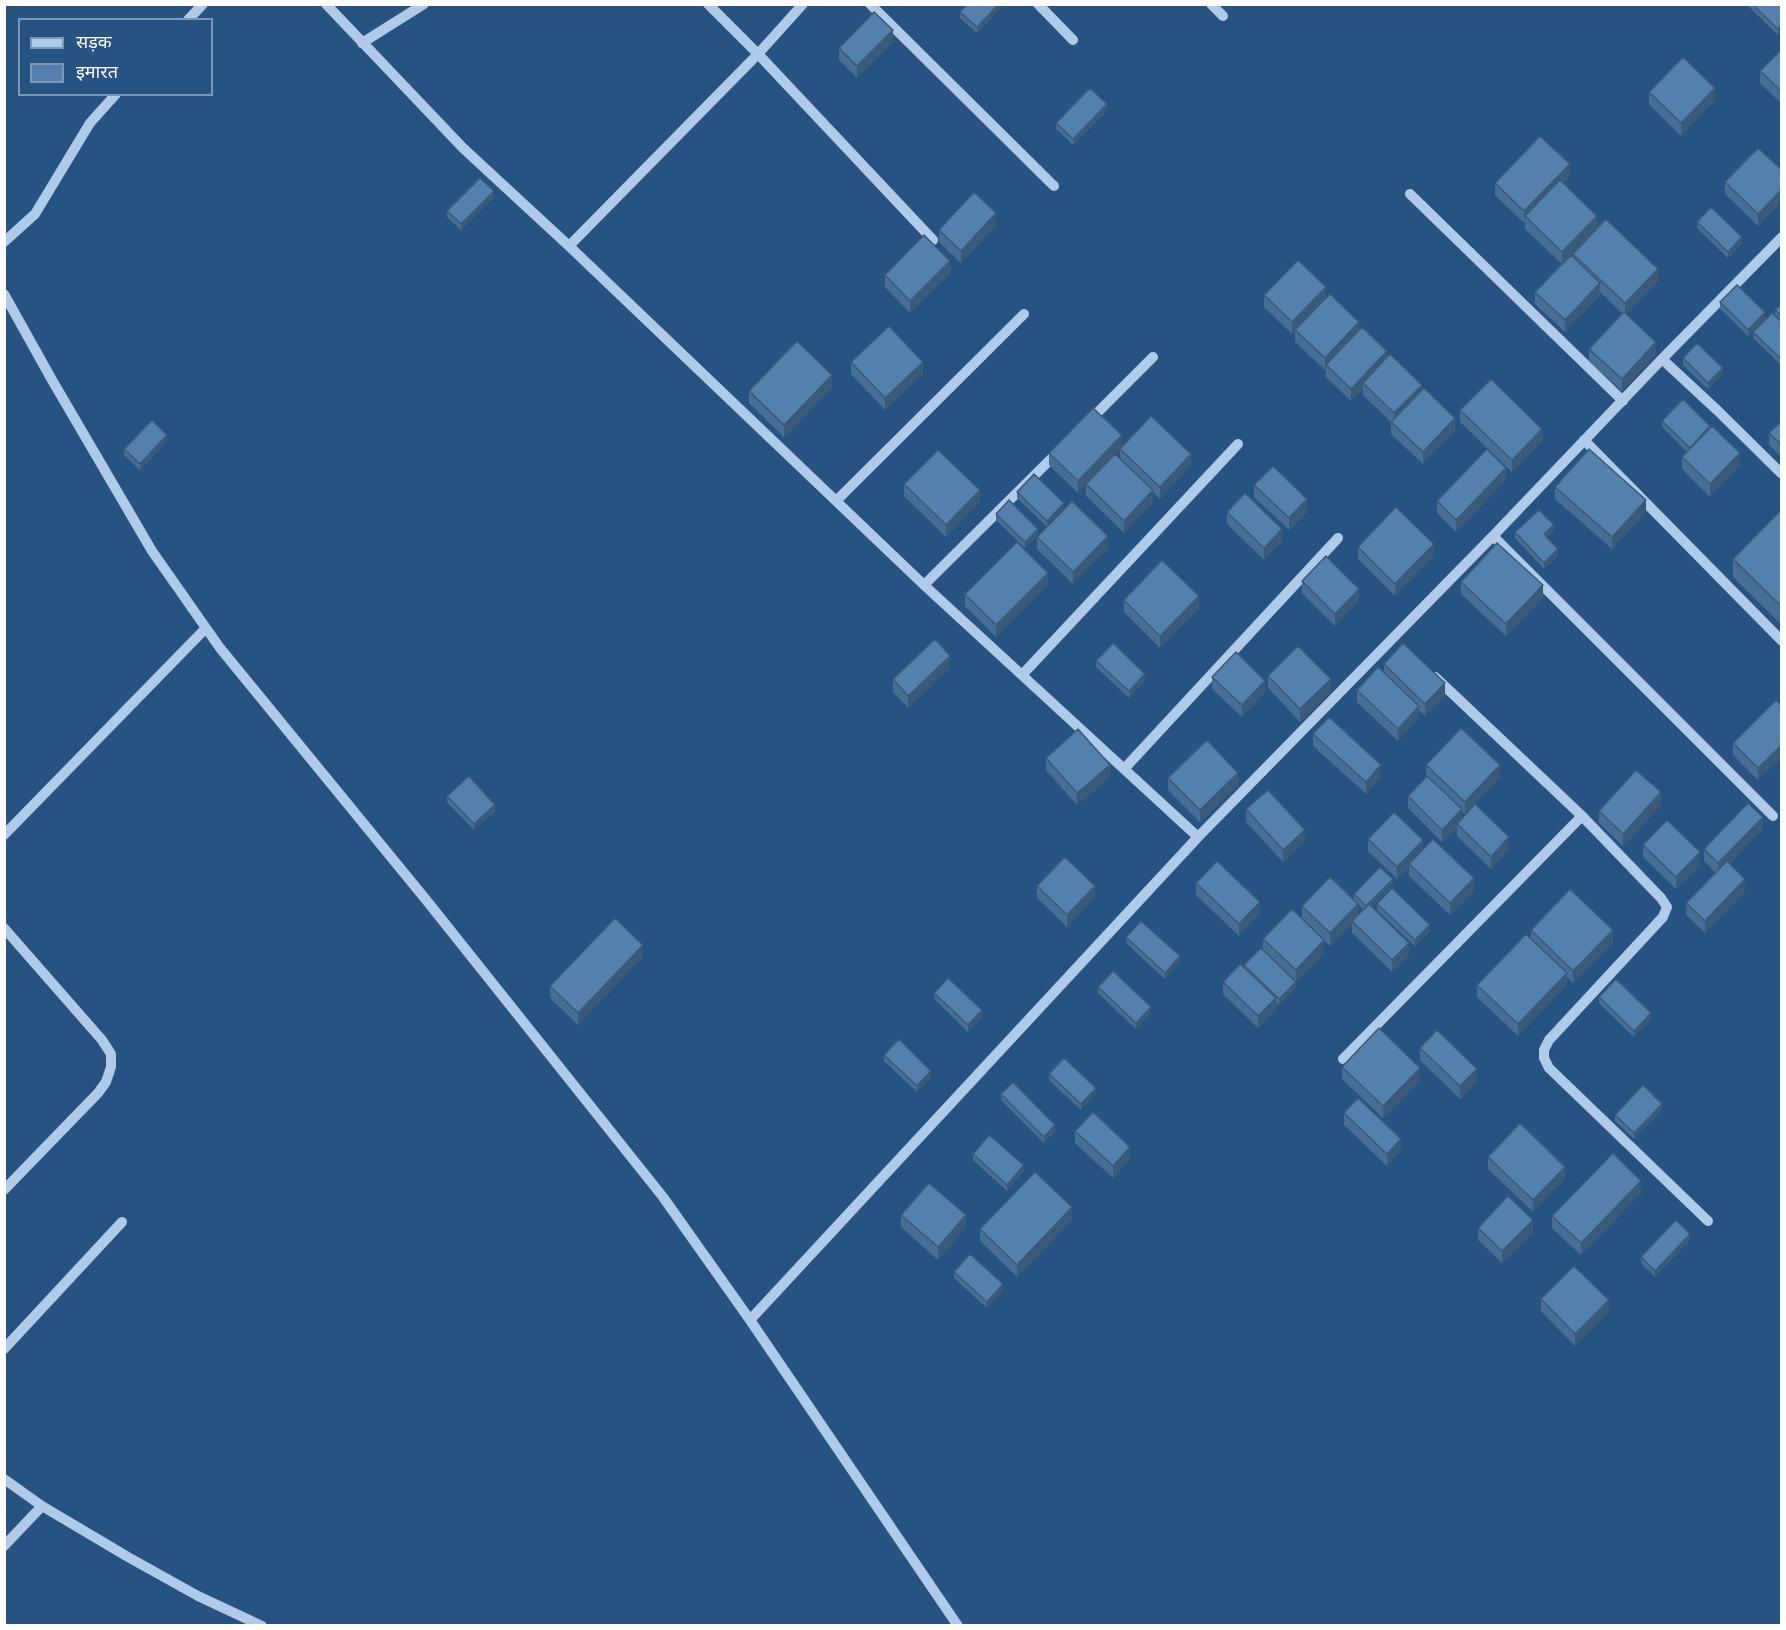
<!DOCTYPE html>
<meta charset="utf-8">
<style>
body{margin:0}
#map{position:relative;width:1786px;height:1630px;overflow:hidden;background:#275382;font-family:Raleway,"Noto Sans Devanagari",sans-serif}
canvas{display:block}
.frame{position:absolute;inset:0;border:6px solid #fff;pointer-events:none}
.legend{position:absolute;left:18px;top:18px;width:195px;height:78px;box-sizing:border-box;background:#275382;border:2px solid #7d98b4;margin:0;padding:8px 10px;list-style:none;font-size:18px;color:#fff}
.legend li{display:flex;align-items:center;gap:12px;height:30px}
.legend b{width:30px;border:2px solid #7d98b4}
</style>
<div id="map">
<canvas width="1786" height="1630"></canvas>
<div class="frame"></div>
<ul class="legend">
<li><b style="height:8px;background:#afcbe7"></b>सड़क</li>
<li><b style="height:16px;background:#5380ac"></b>इमारत</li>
</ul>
</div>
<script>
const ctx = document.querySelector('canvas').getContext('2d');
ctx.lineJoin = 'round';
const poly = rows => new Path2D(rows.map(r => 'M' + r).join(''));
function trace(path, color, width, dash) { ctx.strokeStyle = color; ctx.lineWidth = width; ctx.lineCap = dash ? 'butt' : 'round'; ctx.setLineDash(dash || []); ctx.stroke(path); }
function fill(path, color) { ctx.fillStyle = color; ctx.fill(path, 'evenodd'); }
trace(poly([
 [326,4,463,148,569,246,924,585,1198,837],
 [708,4,758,54,933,240],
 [870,4,1054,186],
 [1038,4,1073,40],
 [1211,4,1223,16],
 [188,20,203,4],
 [362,43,424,4],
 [1410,194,1623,401],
 [4,242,35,214,90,123,116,94],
 [569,246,758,54,803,4],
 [4,294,52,380,152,551,220,648,427,901,663,1197,750,1320,958,1626],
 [1662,359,1718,411,1782,474],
 [1088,422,1153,357],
 [1584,440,1782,641],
 [836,501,1024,314],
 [1493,536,1773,816],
 [924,585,1058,452],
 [1022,675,1238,444],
 [1435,677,1582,816,1661,898,1667,907,1663,917,1549,1040,1544,1050,1544,1058,1549,1068,1708,1221],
 [1124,769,1338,538],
 [4,835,206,628],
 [4,928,102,1040,111,1054,111,1067,106,1082,98,1093,4,1190],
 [1343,1059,1582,816],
 [750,1320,1198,837,1493,536,1662,359,1782,237],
 [4,1349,122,1222],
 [4,1479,42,1506,128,1557,198,1596,262,1626],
 [4,1546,42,1506]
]), '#afcbe7', 10);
fill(poly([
 [967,4,1004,4,977,33,960,18,960,12],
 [1746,4,1782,4,1782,31,1778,35],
 [893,42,857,78,839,60,839,48],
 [1782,49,1782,104,1760,83,1760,71],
 [1649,92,1715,100,1681,136,1649,104],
 [1107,110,1073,145,1056,129,1056,123],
 [1782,170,1782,201,1758,226,1725,194,1725,182],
 [1570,176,1563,183,1597,228,1571,255,1573,257,1573,254,1658,281,1626,314,1656,354,1622,391,1589,361,1589,349,1622,313,1600,292,1600,295,1565,332,1535,304,1535,292,1562,264,1525,229,1525,222,1524,223,1495,195,1495,183],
 [494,197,461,230,447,217,447,211],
 [1697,222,1742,243,1728,258,1697,228],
 [996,225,961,263,939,242,939,230],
 [950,273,910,313,885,287,885,275],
 [1264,295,1326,299,1422,389,1455,430,1423,464,1391,434,1391,422,1363,395,1363,389,1351,401,1326,377,1326,369,1325,370,1295,342,1295,331,1292,334,1264,307],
 [1720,302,1765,319,1748,336,1720,309],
 [1782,303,1782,366,1753,338,1753,332,1775,316,1775,310],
 [1683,358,1723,374,1708,389,1683,365],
 [851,362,923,374,885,410,851,374],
 [832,387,784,437,749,403,749,391],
 [1460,410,1542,441,1512,472,1460,422],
 [1662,421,1710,428,1740,465,1710,497,1682,469,1682,457,1687,452,1662,427],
 [1782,421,1782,457,1769,445,1769,433],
 [167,441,140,470,124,455,124,449],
 [1122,446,1191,466,1160,499,1153,492,1153,503,1124,533,1086,496,1086,484,1078,493,1049,465,1049,453],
 [1120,450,1120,459,1115,454],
 [1506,480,1456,532,1437,513,1437,501],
 [904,484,980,502,946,537,904,496],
 [1254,485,1307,512,1289,530,1254,497],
 [1555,487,1646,512,1612,549,1555,499],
 [1017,492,1064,503,1047,527,1017,498],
 [1782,509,1782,625,1733,577,1733,559],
 [1227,512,1282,541,1264,560,1227,524],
 [996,514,1038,535,1025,548,996,520],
 [1554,531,1547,537,1558,555,1544,569,1515,538,1515,532],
 [1037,537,1108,548,1073,584,1037,549],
 [1358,547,1434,556,1395,596,1358,559],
 [1302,581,1359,601,1335,626,1302,593],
 [1461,582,1543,597,1506,636,1461,594],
 [1048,585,996,637,965,606,965,594],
 [1124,600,1199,608,1160,648,1124,612],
 [1096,661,1145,680,1129,698,1096,667],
 [1384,664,1445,695,1425,716,1419,710,1419,718,1398,741,1357,702,1357,690,1384,672],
 [950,668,908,708,893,692,893,679],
 [1268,676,1331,691,1300,722,1268,688],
 [1212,677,1265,693,1242,717,1212,689],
 [1782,706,1782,757,1758,780,1733,755,1733,743],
 [1313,734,1381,777,1366,794,1313,746],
 [1046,758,1110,777,1077,805,1046,770],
 [1426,765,1500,777,1465,814,1462,812,1462,818,1509,849,1491,869,1457,836,1457,827,1442,842,1408,808,1408,796,1426,777],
 [1168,778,1238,785,1200,822,1168,790],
 [447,796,495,811,474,830,447,802],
 [1661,805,1623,846,1599,823,1599,811],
 [1246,809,1305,842,1283,862,1246,822],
 [1763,829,1730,863,1745,891,1705,933,1686,915,1686,903,1716,873,1704,861,1704,849],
 [1368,839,1423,849,1474,890,1450,915,1409,876,1409,867,1397,879,1368,851],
 [1643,845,1700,865,1676,889,1643,857],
 [1196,883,1260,914,1239,936,1196,895],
 [1393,885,1372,907,1409,955,1392,972,1352,933,1352,923,1330,946,1302,918,1302,906,1358,915,1363,909,1354,900,1354,894],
 [1037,886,1095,898,1067,927,1037,898],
 [1377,904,1430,931,1415,946,1377,910],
 [1531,930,1613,942,1573,983,1567,977,1567,985,1518,1036,1477,997,1477,985,1531,938],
 [1126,937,1180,962,1165,979,1126,943],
 [1263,939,1324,953,1296,982,1296,988,1279,1005,1276,1002,1276,1010,1258,1028,1223,994,1223,982,1244,967,1244,965,1263,950],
 [643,957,578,1025,550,998,550,986],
 [1098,987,1151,1013,1136,1029,1098,993],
 [934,993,982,1017,968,1032,934,999],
 [1599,997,1651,1019,1634,1037,1599,1003],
 [1420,1048,1477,1081,1460,1099,1420,1060],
 [884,1055,931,1077,917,1092,884,1061],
 [1342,1067,1420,1080,1383,1118,1342,1079],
 [1049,1074,1096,1094,1081,1110,1049,1080],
 [1001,1094,1055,1131,1044,1143,1001,1100],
 [1662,1110,1634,1139,1615,1121,1615,1115],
 [1344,1113,1401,1151,1387,1166,1344,1125],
 [1075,1131,1130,1159,1113,1178,1075,1143],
 [973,1154,1024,1171,1007,1191,973,1160],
 [1488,1157,1565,1179,1533,1212,1488,1169],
 [1641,1193,1581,1255,1552,1228,1552,1216],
 [901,1215,966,1227,938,1260,901,1227],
 [1072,1219,1017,1277,980,1241,980,1229],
 [1478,1228,1533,1232,1502,1263,1478,1240],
 [1690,1240,1655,1277,1641,1263,1641,1257],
 [954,1272,1003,1290,987,1308,954,1278],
 [1541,1299,1609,1312,1575,1346,1541,1311]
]), '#476e94');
fill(poly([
 [999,4,1004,4,977,33,977,27],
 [1782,25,1782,31,1778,35,1778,29],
 [893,30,893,42,857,78,857,66],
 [1715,88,1715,100,1681,136,1681,123],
 [1107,104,1107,110,1073,145,1073,139],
 [1570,164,1570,176,1528,219,1525,216,1524,223,1524,211],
 [1782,189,1782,201,1758,226,1758,214],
 [494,191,494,197,461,230,461,224],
 [996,213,996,225,961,263,961,251],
 [1597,216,1597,228,1562,264,1562,252],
 [1742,237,1742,243,1728,258,1728,252],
 [950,261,950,273,910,313,910,301],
 [1658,269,1658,281,1625,315,1625,303],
 [1600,283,1600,295,1565,332,1565,320],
 [1326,287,1326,300,1292,334,1292,322],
 [1765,312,1765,319,1748,336,1748,330],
 [1359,322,1359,335,1326,365,1326,369,1325,370,1325,358],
 [1656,342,1656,354,1622,391,1622,379],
 [1387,351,1387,363,1363,383,1363,389,1351,401,1351,389],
 [923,362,923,374,885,410,885,398],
 [1723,368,1723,374,1708,389,1708,383],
 [832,375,832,387,784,437,784,425],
 [1422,385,1422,397,1394,425,1394,413],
 [1455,418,1455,430,1423,464,1423,452],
 [1710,426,1710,432,1690,454,1690,448],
 [1542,429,1542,441,1512,472,1512,460],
 [167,435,167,441,140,470,140,464],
 [1122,435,1122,447,1078,493,1078,481],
 [1740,453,1740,465,1710,497,1710,484],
 [1191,454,1191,466,1160,499,1160,487],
 [1506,468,1506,480,1456,532,1456,520],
 [980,490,980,502,946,537,946,525],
 [1153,490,1153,503,1124,533,1124,521],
 [1307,499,1307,512,1289,530,1289,518],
 [1646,500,1646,512,1612,549,1612,537],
 [1064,503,1064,509,1047,527,1047,521],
 [1554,525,1554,531,1544,540,1544,534],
 [1038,529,1038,535,1025,548,1025,542],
 [1282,529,1282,541,1264,560,1264,548],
 [1108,536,1108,548,1073,584,1073,572],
 [1434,544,1434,556,1395,596,1395,584],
 [1558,549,1558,555,1544,569,1544,563],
 [1048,573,1048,585,996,637,996,625],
 [1543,585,1543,597,1506,636,1506,624],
 [1359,589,1359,601,1335,626,1335,614],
 [1199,596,1199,608,1160,648,1160,636],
 [950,656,950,668,908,708,908,696],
 [1145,674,1145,680,1129,698,1129,691],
 [1331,679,1331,691,1300,722,1300,709],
 [1265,681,1265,693,1242,717,1242,705],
 [1445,683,1445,695,1425,716,1425,704],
 [1419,706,1419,718,1398,741,1398,729],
 [1782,745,1782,757,1758,780,1758,768],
 [1110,765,1110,777,1077,805,1077,793],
 [1381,765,1381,777,1366,794,1366,782],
 [1500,765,1500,777,1465,814,1465,802],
 [1238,773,1238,785,1200,822,1200,810],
 [1661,792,1661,805,1623,846,1623,834],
 [495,805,495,811,474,830,474,824],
 [1462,809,1462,821,1457,824,1457,827,1442,842,1442,830],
 [1763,817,1763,829,1718,875,1718,863],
 [1305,830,1305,842,1283,862,1283,850],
 [1509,837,1509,849,1491,869,1491,857],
 [1423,840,1423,852,1409,864,1409,867,1397,879,1397,867],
 [1700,852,1700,865,1676,889,1676,877],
 [1474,878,1474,890,1450,915,1450,903],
 [1393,879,1393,885,1367,913,1367,906],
 [1745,879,1745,891,1705,933,1705,921],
 [1095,886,1095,898,1067,927,1067,915],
 [1260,902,1260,914,1239,936,1239,924],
 [1358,904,1358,917,1352,921,1352,923,1330,946,1330,933],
 [1430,925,1430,931,1415,946,1415,940],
 [1613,930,1613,942,1573,983,1573,971],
 [1324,940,1324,953,1296,982,1296,970],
 [1409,943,1409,955,1392,972,1392,960],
 [643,945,643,957,578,1025,578,1013],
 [1180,956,1180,962,1165,979,1165,973],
 [1567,973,1567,985,1518,1036,1518,1024],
 [1296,982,1296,988,1279,1005,1279,999],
 [1276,998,1276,1010,1258,1028,1258,1016],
 [1151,1007,1151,1013,1136,1029,1136,1023],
 [982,1010,982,1017,968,1032,968,1025],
 [1651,1013,1651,1019,1634,1037,1634,1031],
 [1420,1068,1420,1080,1383,1118,1383,1106],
 [1477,1069,1477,1081,1460,1099,1460,1086],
 [931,1071,931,1077,917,1092,917,1086],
 [1096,1088,1096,1094,1081,1110,1081,1104],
 [1662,1104,1662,1110,1634,1139,1634,1133],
 [1055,1125,1055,1131,1044,1143,1044,1137],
 [1401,1139,1401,1151,1387,1166,1387,1154],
 [1130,1147,1130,1159,1113,1178,1113,1166],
 [1024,1165,1024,1171,1007,1191,1007,1185],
 [1565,1167,1565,1179,1533,1212,1533,1200],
 [1641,1181,1641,1193,1581,1255,1581,1243],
 [1072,1207,1072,1219,1017,1277,1017,1265],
 [966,1215,966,1227,938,1260,938,1247],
 [1533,1220,1533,1232,1502,1263,1502,1251],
 [1690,1234,1690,1240,1655,1277,1655,1271],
 [1003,1284,1003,1290,987,1308,987,1302],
 [1609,1300,1609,1312,1575,1346,1575,1334]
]), '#3a5a78');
const building = poly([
 [967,4,999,4,977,27,960,12,967,4],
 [1752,4,1782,4,1782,25,1778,29,1752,4],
 [874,12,893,30,857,66,839,48,874,12],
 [1782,49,1782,92,1760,71,1782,49],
 [1683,57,1715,88,1681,123,1649,92,1683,57],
 [1090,88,1107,104,1073,139,1056,123,1090,88],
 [1540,136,1570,164,1524,211,1495,183,1540,136],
 [1758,148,1782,170,1782,189,1758,214,1725,182,1758,148],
 [480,178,494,191,461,224,447,211,480,178],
 [1560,180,1597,216,1562,252,1525,216,1560,180],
 [974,192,996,213,961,251,939,230,974,192],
 [1711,207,1742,237,1728,252,1697,222,1711,207],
 [1606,219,1658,269,1625,303,1573,254,1606,219],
 [924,235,950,261,910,301,885,275,924,235],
 [1571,255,1600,283,1565,320,1535,292,1571,255],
 [1298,260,1326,287,1292,322,1264,295,1298,260],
 [1737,285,1765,312,1748,330,1720,302,1737,285],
 [1330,294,1359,322,1325,358,1295,330,1330,294],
 [1782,303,1782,316,1775,310,1782,303],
 [1624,312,1656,342,1622,379,1589,349,1624,312],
 [1772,313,1782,322,1782,360,1753,332,1772,313],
 [889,326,923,362,885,398,851,362,889,326],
 [1362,327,1387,351,1351,389,1326,365,1362,327],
 [797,341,832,375,784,425,749,391,797,341],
 [1697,343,1723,368,1708,383,1683,358,1697,343],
 [1390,354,1422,385,1394,413,1363,383,1390,354],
 [1491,379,1542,429,1512,460,1460,410,1491,379],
 [1424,388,1455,418,1423,452,1391,422,1424,388],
 [1683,399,1710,426,1690,448,1662,421,1683,399],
 [1093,408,1122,435,1078,481,1049,453,1093,408],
 [1151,416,1191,454,1160,487,1120,449,1151,416],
 [152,420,167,435,140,464,124,449,152,420],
 [1782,421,1782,445,1769,433,1782,421],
 [1712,426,1740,453,1710,484,1682,457,1712,426],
 [1487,449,1506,468,1456,520,1437,501,1487,449],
 [1589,449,1646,500,1612,537,1555,487,1589,449],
 [938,450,980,490,946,525,904,484,938,450],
 [1115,454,1153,490,1124,521,1086,484,1115,454],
 [1273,466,1307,499,1289,518,1254,485,1273,466],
 [1034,474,1064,503,1047,521,1017,492,1034,474],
 [1245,493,1282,529,1264,548,1227,512,1245,493],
 [1009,500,1038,529,1025,542,996,514,1009,500],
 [1072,501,1108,536,1073,572,1037,537,1072,501],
 [1396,507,1434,544,1395,584,1358,547,1396,507],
 [1782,509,1782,607,1733,559,1782,509],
 [1539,510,1554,525,1544,534,1558,549,1544,563,1515,532,1539,510],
 [1017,542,1048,573,996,625,965,594,1017,542],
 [1497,543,1543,585,1506,624,1461,582,1497,543],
 [1326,556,1359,589,1335,614,1302,581,1326,556],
 [1162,560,1199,596,1160,636,1124,600,1162,560],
 [935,639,950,656,908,696,893,679,935,639],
 [1113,643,1145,674,1129,691,1096,661,1113,643],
 [1403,643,1445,683,1425,704,1384,664,1403,643],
 [1298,646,1331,679,1300,709,1268,676,1298,646],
 [1236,652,1265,681,1242,705,1212,677,1236,652],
 [1378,667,1419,706,1398,729,1357,690,1378,667],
 [1776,700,1782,706,1782,745,1758,768,1733,743,1776,700],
 [1329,717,1381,765,1366,782,1313,734,1329,717],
 [1461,728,1500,765,1465,802,1426,765,1461,728],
 [1078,729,1110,765,1077,793,1046,758,1078,729],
 [1207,740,1238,773,1200,810,1168,778,1207,740],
 [1636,770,1661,792,1623,834,1599,811,1636,770],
 [469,776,495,805,474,824,447,796,469,776],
 [1427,776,1462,809,1442,830,1408,796,1427,776],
 [1268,790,1305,830,1283,850,1246,809,1268,790],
 [1748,803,1763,817,1718,863,1704,849,1748,803],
 [1475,804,1509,837,1491,857,1457,824,1475,804],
 [1394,812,1423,840,1397,867,1368,839,1394,812],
 [1667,820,1700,852,1676,877,1643,845,1667,820],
 [1433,839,1474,878,1450,903,1409,864,1433,839],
 [1065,857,1095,886,1067,915,1037,886,1065,857],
 [1217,861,1260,902,1239,924,1196,883,1217,861],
 [1727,861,1745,879,1705,921,1686,903,1727,861],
 [1380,867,1393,879,1366,906,1354,894,1380,867],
 [1330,877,1358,904,1330,933,1302,906,1330,877],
 [1392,888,1430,925,1415,940,1377,904,1392,888],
 [1570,889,1613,930,1573,971,1531,930,1570,889],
 [1369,904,1409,943,1392,960,1352,921,1369,904],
 [1292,909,1324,940,1296,970,1263,939,1292,909],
 [615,918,643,945,578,1013,550,986,615,918],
 [1141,921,1180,956,1165,973,1126,937,1141,921],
 [1526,934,1567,973,1518,1024,1477,985,1526,934],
 [1261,948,1296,982,1279,999,1244,965,1261,948],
 [1240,964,1276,998,1258,1016,1223,982,1240,964],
 [1113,971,1151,1007,1136,1023,1098,987,1113,971],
 [948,978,982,1010,968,1025,934,993,948,978],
 [1616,979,1651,1013,1634,1031,1599,997,1616,979],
 [1379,1028,1420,1068,1383,1106,1342,1067,1379,1028],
 [1437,1030,1477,1069,1460,1086,1420,1048,1437,1030],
 [899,1039,931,1071,917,1086,884,1055,899,1039],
 [1064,1058,1096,1088,1081,1104,1049,1074,1064,1058],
 [1013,1082,1055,1125,1044,1137,1001,1094,1013,1082],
 [1643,1085,1662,1104,1634,1133,1615,1115,1643,1085],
 [1358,1098,1401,1139,1387,1154,1344,1113,1358,1098],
 [1093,1112,1130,1147,1113,1166,1075,1131,1093,1112],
 [1520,1123,1565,1167,1533,1200,1488,1157,1520,1123],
 [989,1135,1024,1165,1007,1185,973,1154,989,1135],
 [1613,1153,1641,1181,1581,1243,1552,1216,1613,1153],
 [1035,1172,1072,1207,1017,1265,980,1229,1035,1172],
 [929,1183,966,1215,938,1247,901,1215,929,1183],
 [1508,1196,1533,1220,1502,1251,1478,1228,1508,1196],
 [1676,1220,1690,1234,1655,1271,1641,1257,1676,1220],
 [970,1254,1003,1284,987,1302,954,1272,970,1254],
 [1574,1266,1609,1300,1575,1334,1541,1299,1574,1266]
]);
fill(building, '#5380ac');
trace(building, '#3a5a78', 1.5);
</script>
